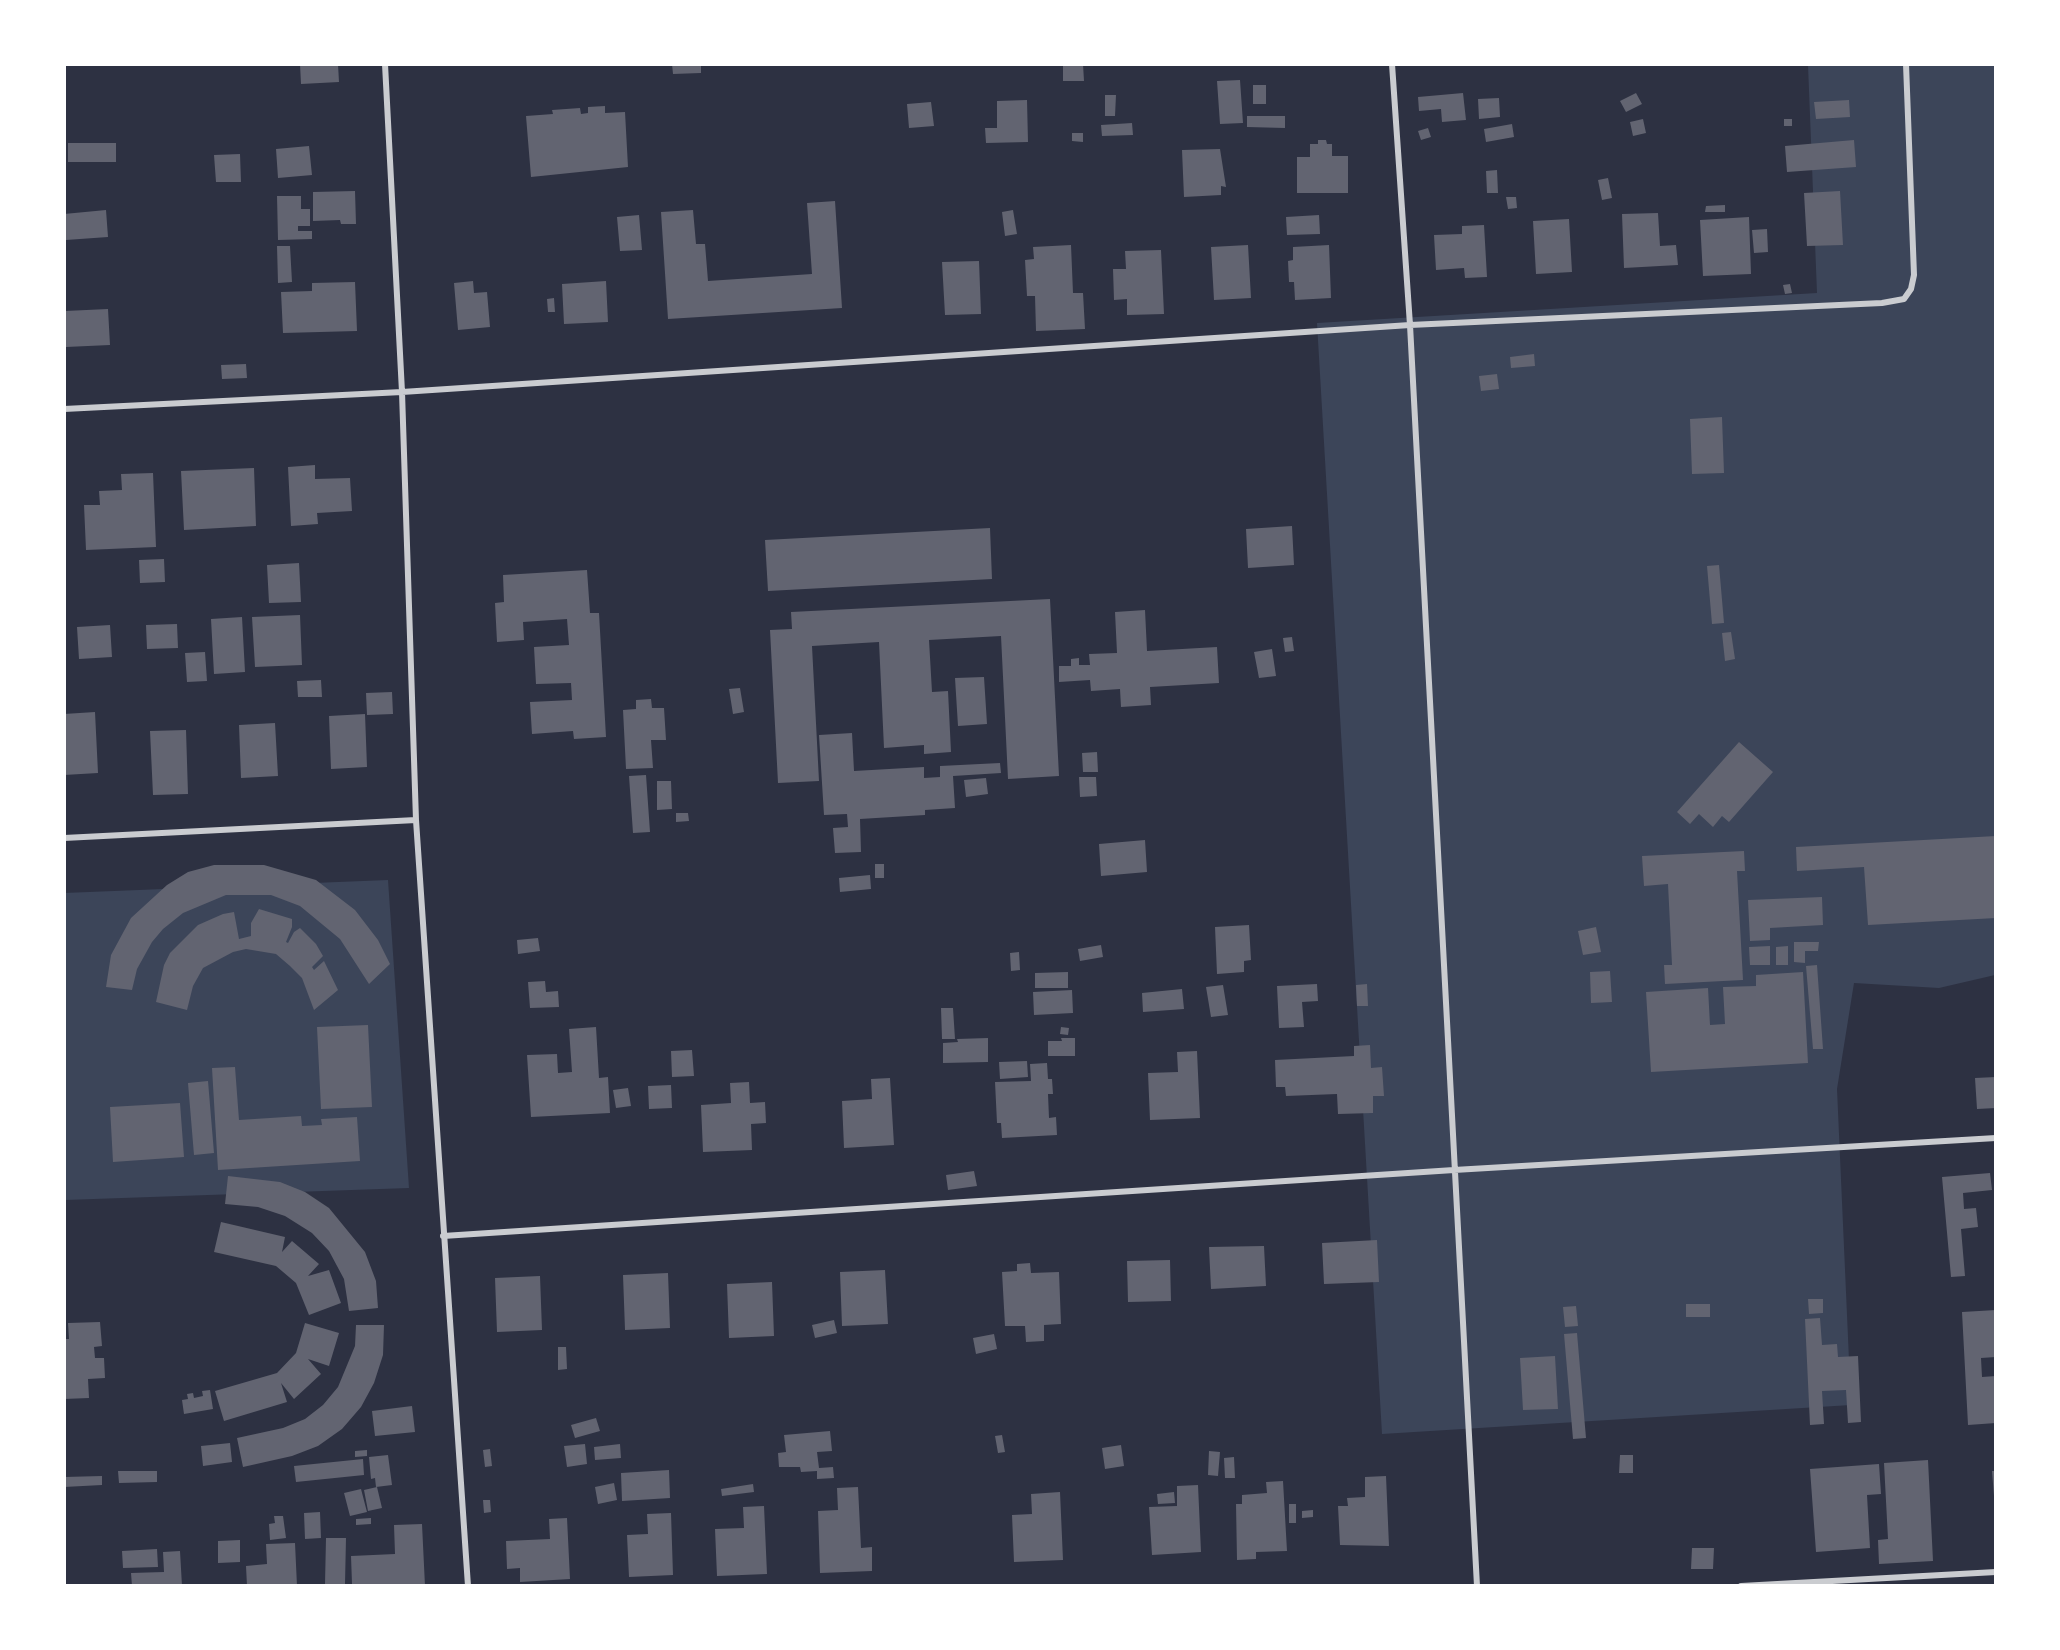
<!DOCTYPE html>
<style>
body{margin:0}
#map{position:relative;width:2060px;height:1650px;overflow:hidden;background:#2d3142;font-family:Poppins,sans-serif}
canvas{display:block}
.frame{position:absolute;inset:0;border:66px solid #fff;pointer-events:none}
</style>
<div id="map">
<canvas width="2060" height="1650"></canvas>
<div class="frame"></div>
</div>
<script>
const ctx = document.querySelector('canvas').getContext('2d');
ctx.lineJoin = 'round';
function fill(path, color) { ctx.fillStyle = color; ctx.fill(path, 'evenodd'); }
const poly = rows => new Path2D(rows.map(r => 'M' + r).join(''));
function trace(path, color, width, dash) { ctx.strokeStyle = color; ctx.lineWidth = width; ctx.lineCap = dash ? 'butt' : 'round'; ctx.setLineDash(dash || []); ctx.stroke(path); }
fill(poly([
 [1808,65,1995,65,1995,975,1939,988,1854,983,1837,1089,1851,1405,1382,1434,1317,323,1817,293],
 [388,880,409,1188,65,1200,64,893]
]), '#3c4559');
fill(poly([
 [300,64,338,64,339,82,301,84],
 [672,64,701,64,701,73,673,74],
 [1063,64,1083,64,1084,81,1063,81],
 [1240,80,1243,123,1220,124,1217,81],
 [1253,85,1266,85,1266,104,1253,104],
 [1463,93,1466,120,1442,122,1441,109,1419,111,1418,97],
 [1636,93,1642,104,1626,112,1620,101],
 [1105,95,1116,95,1115,116,1105,116],
 [1499,98,1500,117,1479,119,1478,99],
 [1027,100,1028,142,986,143,985,128,997,128,997,101],
 [1849,100,1850,117,1816,119,1814,102],
 [931,102,934,126,909,128,907,104],
 [605,106,605,113,625,112,628,167,531,177,526,116,553,114,552,110,580,108,581,114,588,113,588,107],
 [1247,116,1285,116,1285,128,1247,127],
 [1643,119,1646,133,1633,136,1630,122],
 [1784,119,1792,119,1792,126,1784,126],
 [1132,123,1133,135,1102,136,1101,125],
 [1512,124,1514,137,1486,142,1484,129],
 [1428,128,1431,137,1421,140,1418,131],
 [1072,133,1083,133,1083,142,1072,141],
 [1318,140,1326,140,1327,144,1332,144,1332,156,1348,156,1348,193,1297,193,1297,157,1310,157,1310,144,1318,144],
 [1854,140,1856,167,1787,172,1785,146],
 [68,143,116,143,116,162,68,162],
 [309,146,312,175,278,178,276,149],
 [1220,149,1226,187,1221,186,1221,195,1184,197,1182,150],
 [240,154,241,182,216,182,214,155],
 [1497,170,1498,193,1487,193,1486,171],
 [1608,178,1612,198,1602,200,1598,180],
 [355,191,356,224,341,224,340,220,313,221,313,192],
 [1840,191,1843,245,1807,246,1804,193],
 [277,196,301,196,301,209,310,209,310,226,298,226,298,231,312,231,312,239,278,240],
 [1506,197,1516,197,1517,208,1508,209],
 [835,201,842,308,668,319,661,212,693,210,696,244,705,244,708,281,812,274,807,203],
 [1725,205,1725,212,1705,212,1706,206],
 [106,210,108,237,66,240,64,214],
 [1013,210,1017,234,1005,236,1002,212],
 [1658,213,1660,246,1676,245,1678,265,1624,268,1622,214],
 [639,215,642,250,620,251,617,217],
 [1319,215,1320,234,1287,235,1286,217],
 [1749,217,1751,274,1703,276,1700,220],
 [1569,219,1572,272,1536,274,1533,221],
 [1484,225,1487,277,1465,278,1464,268,1436,270,1434,235,1462,234,1462,226],
 [1767,229,1768,252,1754,253,1752,230],
 [1071,245,1073,293,1083,293,1085,329,1036,331,1035,296,1027,296,1025,260,1034,259,1033,247],
 [1248,245,1251,298,1214,300,1211,247],
 [1329,245,1331,298,1295,300,1294,282,1289,282,1288,261,1293,260,1293,247],
 [277,246,290,246,292,282,278,283],
 [1161,250,1164,314,1127,315,1127,299,1114,300,1113,269,1126,269,1125,251],
 [979,261,981,314,945,315,942,262],
 [473,281,474,293,487,292,490,327,458,330,454,283],
 [606,281,608,322,564,324,562,284],
 [355,282,357,331,283,333,281,292,312,291,312,283],
 [1790,284,1792,293,1785,294,1783,285],
 [554,298,555,312,548,312,547,299],
 [108,309,110,345,66,347,65,311],
 [1534,354,1535,366,1511,368,1510,357],
 [246,364,247,378,222,379,221,365],
 [1497,374,1499,389,1481,391,1479,376],
 [1722,417,1724,473,1692,474,1690,419],
 [315,465,315,479,350,478,352,511,317,513,318,524,291,526,288,467],
 [254,468,256,526,184,530,181,471],
 [153,473,156,547,86,550,84,505,100,505,99,491,122,490,121,474],
 [1292,526,1294,565,1248,568,1246,529],
 [990,528,992,579,768,591,765,540],
 [164,559,165,582,140,583,139,560],
 [299,563,301,602,269,603,267,565],
 [1719,565,1724,623,1712,624,1707,566],
 [587,570,590,613,599,613,606,737,574,739,573,731,532,734,530,702,572,700,571,683,536,684,534,647,569,645,567,619,523,622,524,640,497,642,495,603,504,602,503,575],
 [1050,599,1059,776,1008,779,1001,636,929,640,932,692,948,691,951,752,924,754,924,745,884,748,879,642,812,646,819,781,778,783,770,630,792,629,791,612],
 [1145,610,1147,651,1217,647,1219,683,1150,687,1151,705,1121,707,1120,689,1091,691,1090,680,1059,682,1059,666,1071,666,1071,659,1079,658,1079,665,1090,665,1089,654,1117,653,1115,612],
 [300,615,302,665,255,667,252,617],
 [242,617,245,672,214,674,211,619],
 [177,624,178,648,147,649,146,625],
 [110,625,112,657,79,659,77,627],
 [1731,632,1735,659,1725,661,1722,633],
 [1292,637,1294,651,1285,652,1283,638],
 [1272,649,1276,676,1259,678,1254,652],
 [205,652,207,681,187,682,185,653],
 [984,677,987,724,958,726,955,678],
 [321,680,322,697,298,697,297,681],
 [740,688,744,712,733,714,729,689],
 [392,692,393,714,367,715,366,693],
 [651,699,652,708,664,708,666,740,651,740,653,768,626,769,623,710,636,709,636,700],
 [95,712,98,773,64,775,64,714],
 [365,714,367,767,331,769,329,716],
 [275,723,278,776,241,778,239,725],
 [186,730,188,794,153,795,150,731],
 [852,733,854,771,924,767,924,778,940,777,940,766,1000,763,1001,773,953,776,955,808,925,810,925,815,860,819,861,852,835,853,833,828,848,827,847,814,824,815,819,735],
 [1739,742,1773,772,1729,822,1722,816,1713,827,1699,814,1690,824,1677,812],
 [1097,752,1098,772,1083,772,1082,753],
 [646,775,650,832,633,833,629,776],
 [1079,777,1096,777,1097,796,1080,797],
 [986,778,988,794,966,797,964,780],
 [657,781,671,781,672,809,657,810],
 [676,813,688,813,689,821,676,822],
 [1996,836,1996,918,1868,925,1864,867,1797,871,1796,847],
 [1145,840,1147,872,1101,876,1099,844],
 [1744,851,1745,871,1737,871,1743,980,1665,984,1664,965,1672,965,1668,884,1644,886,1642,856],
 [875,864,884,864,884,878,875,878],
 [214,865,264,865,316,880,355,910,378,940,390,964,369,984,340,939,300,906,271,895,226,895,183,913,163,929,152,942,137,969,132,990,106,987,111,955,131,918,167,885,188,872],
 [870,875,871,889,840,892,839,878],
 [1822,897,1823,925,1770,928,1770,940,1750,941,1748,900],
 [259,909,292,919,292,927,286,942,288,943,294,932,300,928,316,944,323,956,312,967,314,970,324,961,338,990,314,1010,302,978,290,966,276,954,246,949,233,952,203,968,193,986,187,1010,156,1002,164,965,170,953,198,925,223,914,234,912,239,939,251,936,251,923],
 [1249,925,1251,960,1244,961,1244,972,1217,974,1215,927],
 [1596,927,1601,952,1583,955,1578,931],
 [538,938,540,951,518,954,517,940],
 [1794,942,1819,942,1818,951,1805,951,1805,963,1794,962],
 [1101,945,1103,957,1080,961,1078,949],
 [1770,946,1770,965,1750,965,1749,947],
 [1788,946,1788,965,1776,965,1776,947],
 [1019,952,1020,970,1011,971,1010,953],
 [1817,965,1823,1049,1813,1049,1806,966],
 [1610,971,1612,1002,1591,1003,1590,972],
 [1068,972,1068,988,1035,988,1035,973],
 [1803,972,1808,1063,1651,1072,1646,992,1708,988,1710,1025,1725,1024,1723,987,1756,986,1756,975],
 [545,981,546,992,558,991,559,1007,530,1008,528,982],
 [1317,984,1318,1001,1302,1002,1304,1027,1279,1028,1277,986],
 [1367,984,1368,1006,1357,1006,1356,985],
 [1223,985,1228,1015,1211,1017,1206,987],
 [1182,989,1184,1009,1143,1012,1142,993],
 [1072,990,1073,1013,1034,1015,1033,992],
 [941,1008,953,1008,955,1039,942,1039],
 [368,1025,372,1107,321,1109,317,1027],
 [596,1027,599,1078,608,1077,610,1113,531,1117,527,1055,557,1054,558,1073,572,1072,569,1029],
 [1061,1027,1069,1028,1068,1035,1060,1034],
 [988,1038,988,1062,943,1063,943,1043,958,1042,957,1039],
 [1061,1038,1075,1038,1075,1056,1048,1056,1048,1041,1062,1041],
 [1370,1045,1371,1068,1382,1067,1384,1096,1373,1096,1373,1113,1338,1114,1337,1094,1286,1096,1285,1087,1276,1087,1275,1060,1354,1056,1354,1046],
 [692,1050,694,1076,672,1077,671,1051],
 [1197,1051,1200,1118,1150,1120,1148,1073,1178,1072,1177,1052],
 [1027,1061,1028,1077,1000,1079,999,1062],
 [1047,1063,1048,1079,1052,1079,1053,1094,1048,1094,1049,1118,1056,1117,1057,1135,1002,1138,1001,1123,997,1123,995,1082,1031,1081,1030,1064],
 [235,1067,239,1120,301,1116,302,1126,322,1125,321,1119,357,1117,360,1161,218,1170,212,1068],
 [1996,1077,1996,1108,1977,1109,1975,1078],
 [890,1078,894,1145,844,1148,842,1101,872,1099,871,1079],
 [208,1081,214,1153,194,1155,188,1083],
 [749,1082,750,1103,765,1102,766,1123,751,1124,752,1150,703,1152,701,1105,731,1103,730,1083],
 [671,1085,672,1108,649,1109,648,1086],
 [628,1088,631,1106,616,1108,613,1090],
 [180,1103,184,1157,113,1162,110,1107],
 [974,1171,977,1186,948,1190,946,1175],
 [1990,1173,1992,1190,1963,1193,1964,1209,1976,1208,1978,1227,1961,1229,1965,1276,1951,1277,1942,1177],
 [228,1176,280,1182,305,1192,329,1208,365,1252,376,1281,378,1308,349,1311,344,1279,329,1251,312,1233,285,1216,258,1207,225,1204],
 [221,1222,285,1237,282,1252,292,1241,319,1264,308,1276,329,1270,341,1303,309,1315,296,1283,276,1266,214,1252],
 [1377,1240,1379,1282,1324,1284,1322,1243],
 [1264,1246,1266,1286,1211,1289,1209,1247],
 [1170,1260,1171,1301,1128,1302,1127,1261],
 [1030,1263,1031,1273,1059,1272,1061,1324,1044,1325,1044,1341,1026,1342,1025,1326,1005,1326,1002,1272,1017,1271,1017,1264],
 [885,1270,888,1324,842,1326,840,1272],
 [668,1273,670,1328,625,1330,623,1275],
 [540,1276,542,1330,497,1332,495,1278],
 [772,1282,774,1336,729,1338,727,1284],
 [1808,1299,1823,1299,1823,1313,1809,1314],
 [1686,1304,1710,1304,1710,1317,1686,1317],
 [1576,1306,1578,1326,1565,1327,1563,1307],
 [1996,1310,1996,1357,1981,1358,1982,1377,1996,1376,1996,1423,1968,1425,1962,1312],
 [1820,1318,1822,1345,1837,1344,1838,1357,1858,1356,1861,1422,1848,1423,1846,1390,1822,1391,1824,1424,1810,1425,1805,1319],
 [834,1320,837,1333,815,1338,812,1325],
 [100,1322,102,1346,94,1347,95,1358,104,1358,105,1378,88,1379,89,1398,64,1399,64,1339,69,1339,68,1323],
 [305,1323,339,1333,329,1366,308,1359,321,1374,294,1399,281,1383,287,1402,224,1421,215,1391,277,1373,296,1353],
 [356,1325,384,1325,383,1355,374,1383,361,1407,342,1429,318,1446,292,1456,243,1467,237,1438,283,1428,305,1419,323,1405,338,1387,355,1346],
 [1577,1333,1586,1438,1573,1439,1564,1334],
 [994,1334,997,1349,976,1354,973,1338],
 [558,1347,566,1347,567,1369,558,1370],
 [1555,1356,1558,1409,1523,1410,1520,1358],
 [210,1390,213,1409,184,1414,182,1400,188,1399,187,1394,193,1393,194,1398,203,1396,202,1391],
 [412,1406,415,1432,375,1436,372,1411],
 [596,1418,600,1431,575,1438,571,1425],
 [830,1431,832,1451,817,1452,819,1468,833,1467,834,1478,817,1479,817,1471,801,1472,800,1467,779,1467,778,1453,786,1452,784,1435],
 [1002,1435,1005,1452,998,1453,995,1436],
 [230,1443,232,1462,203,1466,201,1446],
 [585,1444,587,1464,567,1467,564,1446],
 [620,1444,621,1458,595,1460,594,1447],
 [1121,1445,1124,1466,1105,1469,1102,1448],
 [490,1449,492,1466,485,1467,483,1450],
 [367,1450,367,1456,355,1457,355,1451],
 [1209,1451,1220,1452,1218,1476,1208,1475],
 [388,1455,392,1485,376,1487,375,1478,371,1479,369,1457],
 [1620,1455,1633,1455,1633,1473,1619,1473],
 [1234,1457,1235,1478,1225,1478,1224,1458],
 [363,1459,364,1475,296,1482,294,1466],
 [1928,1460,1933,1561,1879,1564,1878,1540,1888,1539,1884,1463],
 [1879,1464,1881,1494,1867,1495,1870,1548,1816,1552,1810,1469],
 [669,1470,670,1498,622,1501,621,1473],
 [118,1471,157,1471,157,1482,119,1483],
 [1992,1471,1996,1471,1996,1496,1994,1496],
 [102,1476,102,1485,64,1487,64,1477],
 [1386,1476,1389,1546,1340,1545,1338,1506,1348,1506,1347,1498,1365,1497,1365,1477],
 [1283,1481,1287,1551,1256,1552,1256,1559,1237,1560,1236,1504,1242,1504,1242,1495,1267,1493,1266,1482],
 [614,1483,617,1500,598,1504,595,1487],
 [753,1484,754,1492,722,1496,721,1489],
 [1198,1485,1201,1552,1152,1555,1149,1507,1177,1506,1177,1486],
 [377,1487,382,1508,368,1511,364,1490],
 [858,1487,861,1548,872,1547,872,1571,820,1573,818,1511,838,1510,837,1488],
 [361,1489,367,1512,350,1516,344,1493],
 [1060,1492,1063,1560,1014,1562,1012,1515,1032,1514,1031,1494],
 [1174,1492,1175,1503,1158,1504,1157,1494],
 [483,1500,490,1500,491,1512,484,1513],
 [1289,1504,1296,1504,1296,1523,1289,1523],
 [764,1506,767,1574,717,1576,715,1529,744,1528,743,1507],
 [1313,1510,1313,1517,1302,1518,1302,1511],
 [320,1512,321,1538,305,1539,304,1513],
 [671,1513,673,1575,629,1577,627,1535,648,1534,647,1514],
 [274,1516,283,1516,286,1538,270,1540,269,1524,275,1523],
 [371,1518,371,1524,356,1525,356,1519],
 [567,1518,570,1579,520,1582,520,1568,507,1569,506,1541,550,1539,549,1519],
 [422,1524,425,1586,352,1584,351,1556,395,1554,394,1525],
 [326,1538,346,1538,345,1584,325,1584],
 [240,1540,240,1562,218,1563,218,1541],
 [295,1543,297,1586,247,1586,246,1566,267,1564,266,1544],
 [1692,1548,1714,1548,1713,1569,1691,1569],
 [157,1549,158,1567,123,1568,122,1551],
 [180,1551,182,1586,132,1586,131,1573,164,1572,163,1552]
]), '#626471');
trace(poly([
 [385,64,402,392,416,820,468,1586],
 [1392,64,1410,325,1477,1586],
 [64,409,402,392,1410,325,1882,303,1904,299,1911,289,1914,275,1906,64],
 [64,838,416,820],
 [443,1236,1454,1170,1996,1138],
 [1741,1586,1996,1572]
]), '#caccd0', 6);
</script>
